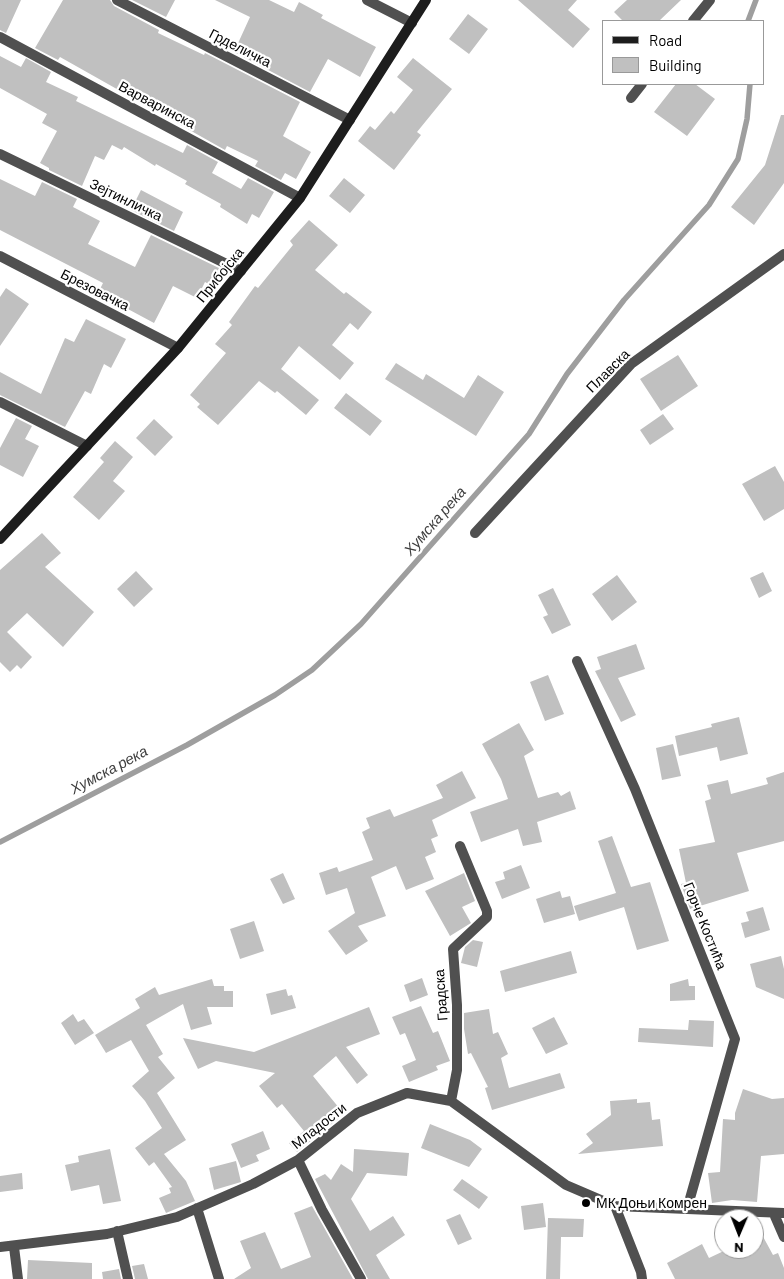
<!DOCTYPE html>
<meta charset="utf-8">
<style>
body{margin:0}
#map{position:relative;width:784px;height:1279px;overflow:hidden;background:#fff;font-family:Barlow,sans-serif}
canvas{display:block}
.legend{position:absolute;left:602px;top:20px;width:162px;height:65px;box-sizing:border-box;background:#fff;border:1px solid #999;margin:0;padding:6px 9px;list-style:none;font-size:15px;color:#000}
.legend li{display:flex;align-items:center;gap:10px;height:25px}
.legend b{width:25px;border:1px solid #999}
.north{position:absolute;left:714px;top:1209px;width:50px;height:50px;box-sizing:border-box;background:#fff;border:1px solid #999;border-radius:50%;rotate:181deg;font-size:14px;font-weight:700;line-height:20px;text-align:center;color:#000}
.north::after{content:'';display:block;margin:auto;width:18px;height:22px;background:#000;clip-path:polygon(50% 0,100% 100%,50% 72%,0 100%)}
</style>
<div id="map">
<canvas width="784" height="1279"></canvas>
<ul class="legend">
<li><b style="height:6px;background:#1d1d1d"></b>Road</li>
<li><b style="height:14px;background:#c0c0c0"></b>Building</li>
</ul>
<div class="north">N</div>
</div>
<script>
const ctx = document.querySelector('canvas').getContext('2d');
ctx.lineJoin = 'round';
const poly = rows => new Path2D(rows.map(r => 'M' + r).join(''));
function trace(path, color, width, dash) { ctx.strokeStyle = color; ctx.lineWidth = width; ctx.lineCap = dash ? 'butt' : 'round'; ctx.setLineDash(dash || []); ctx.stroke(path); }
function fill(path, color) { ctx.fillStyle = color; ctx.fill(path, 'evenodd'); }
function write(font, color, halo, rows, align = 'center') {
  ctx.font = font + ' Barlow,sans-serif'; ctx.lineWidth = 4.5; ctx.setLineDash([]); ctx.textBaseline = 'middle'; ctx.strokeStyle = halo; ctx.fillStyle = color; for (const [text, x, y, turn = 0] of rows) {
    ctx.save(); ctx.translate(x, y); ctx.rotate((+turn || 0) * Math.PI / 180); ctx.textAlign = isNaN(turn) ? turn : align; if (halo) ctx.strokeText(text, 0, 0); ctx.fillText(text, 0, 0); ctx.restore();
  }
}
trace(poly([
 [748,21,756,0],
 [0,842,187,745,275,695,312,670,361,624,529,434,567,374,624,300,709,205,738,159,747,119,750,84]
]), '#9e9e9e', 5.5);
fill(poly([
 [0,0,21,0,6,33,0,30],
 [63,0,110,0,114,6,159,30,158,33,204,55,205,53,300,102,283,136,311,152,296,179,285,173,281,180,255,166,258,161,227,146,225,150,60,57,58,60,35,48],
 [132,0,175,0,166,17],
 [215,0,269,0,294,12,299,2,323,15,321,18,376,47,360,77,328,59,310,92,234,52,250,17],
 [518,0,577,0,568,10,590,29,573,48],
 [627,0,681,0,659,21,623,21,614,12],
 [468,14,488,29,469,54,449,39],
 [0,56,21,67,26,58,51,72,46,82,78,97,76,101,183,153,187,145,218,162,212,173,241,189,248,178,274,192,259,218,252,214,247,224,220,207,221,204,185,184,187,181,156,164,155,166,124,147,122,150,112,145,104,160,95,156,82,186,49,170,49,168,40,163,57,131,42,123,47,114,0,88],
 [413,58,452,89,417,132,421,135,394,170,358,141,370,126,375,130,391,111,394,114,413,90,397,77],
 [676,84,695,84,715,99,687,136,654,112],
 [781,115,784,115,784,183,754,225,731,207,765,165],
 [344,178,365,195,350,213,329,196],
 [0,179,35,196,42,182,77,199,73,207,100,221,88,244,135,267,151,235,221,269,212,286,205,282,197,298,173,286,154,323,98,293,103,283,0,230],
 [141,190,183,212,174,231,131,210],
 [309,220,338,245,315,270,344,294,346,292,372,312,358,330,350,323,332,345,354,363,340,380,299,346,281,369,319,400,306,415,277,391,275,393,259,381,218,425,197,407,200,404,190,395,226,353,215,344,232,325,229,322,255,286,258,288,293,245,290,241],
 [6,288,29,304,0,346,0,297],
 [86,319,126,339,111,368,104,364,91,394,85,391,65,427,0,395,0,372,41,394,65,338,74,342],
 [678,355,698,386,661,411,640,379],
 [396,363,423,380,426,374,464,398,478,375,504,392,476,436,385,379],
 [346,393,382,421,370,436,334,408],
 [663,414,674,429,650,445,640,430],
 [16,418,32,426,25,439,39,446,23,477,0,465,0,448],
 [154,419,173,437,155,456,136,438],
 [115,441,133,457,113,481,125,491,99,520,73,497,104,462,100,458],
 [775,466,784,482,784,509,764,521,742,484],
 [42,533,61,553,45,567,94,612,63,647,27,613,7,632,32,657,21,669,17,665,10,672,0,662,0,570],
 [136,571,153,589,134,607,117,589],
 [763,572,772,591,759,598,750,578],
 [617,575,637,602,612,621,592,594],
 [553,588,571,625,552,634,543,617,548,615,538,595],
 [636,644,645,669,618,678,636,715,621,722,595,671,601,669,597,657],
 [548,675,564,714,545,721,530,682],
 [739,717,748,754,720,761,717,747,679,756,675,736,712,727,711,724],
 [519,723,534,750,524,756,538,798,558,792,561,796,570,791,576,809,537,822,542,842,523,846,518,829,481,842,470,812,508,799,501,779,482,744],
 [673,744,681,776,662,780,656,748],
 [462,771,476,798,432,820,438,836,431,839,436,852,425,857,434,879,406,890,396,866,371,877,386,916,358,926,368,941,346,955,328,931,355,913,347,888,326,895,319,873,337,867,339,872,373,860,362,832,370,828,366,818,390,809,394,817,443,798,436,785],
 [784,772,784,841,737,853,749,891,690,909,681,884,686,883,679,849,715,842,705,801,711,799,707,785,728,780,731,794,768,784,766,778],
 [612,836,631,887,650,882,669,941,637,950,624,907,579,921,574,906,616,893,598,841],
 [521,865,530,888,502,899,495,882,505,879,503,872],
 [283,873,295,899,283,904,270,879],
 [464,873,475,901,462,907,471,923,450,936,425,891],
 [560,891,562,898,570,896,575,914,544,923,536,899],
 [763,907,770,930,745,938,741,923,749,921,746,912],
 [254,921,264,951,240,959,230,929],
 [473,940,483,942,477,967,461,963,465,947],
 [571,951,577,973,505,992,500,971],
 [781,956,784,969,784,999,756,987,750,964],
 [422,978,428,995,410,1002,404,985],
 [212,979,214,986,224,986,224,991,233,991,233,1007,207,1007,212,1024,191,1030,183,1004,146,1025,163,1054,158,1057,175,1078,157,1093,186,1140,164,1154,186,1181,195,1201,166,1213,159,1198,171,1193,169,1188,172,1187,154,1162,149,1166,135,1148,162,1128,145,1101,132,1086,149,1071,131,1040,106,1053,95,1035,140,1008,135,999,155,987,159,995],
 [688,979,689,986,695,986,695,1000,670,1001,670,984],
 [286,989,288,996,292,995,296,1008,271,1015,266,994],
 [421,1006,433,1033,438,1031,450,1061,436,1066,438,1070,409,1082,402,1066,416,1060,405,1033,400,1035,392,1017],
 [369,1007,380,1034,346,1047,368,1075,357,1084,336,1056,313,1076,344,1114,297,1152,289,1143,304,1131,282,1104,277,1108,259,1086,275,1073,216,1061,198,1069,183,1038,254,1052],
 [489,1009,493,1034,498,1032,508,1054,501,1058,509,1088,560,1073,565,1088,492,1110,485,1088,488,1087,471,1053,468,1054,464,1029,464,1013],
 [73,1014,78,1022,84,1019,94,1033,75,1045,61,1023],
 [554,1017,568,1044,546,1054,532,1028],
 [689,1020,714,1021,713,1047,638,1042,639,1028,688,1030],
 [743,1089,772,1099,784,1098,784,1154,761,1156,757,1202,732,1200,712,1203,708,1173,720,1172,723,1119,735,1120,735,1113],
 [637,1099,637,1103,650,1102,652,1120,660,1119,663,1146,578,1154,593,1143,586,1134,611,1115,610,1101],
 [430,1124,470,1140,482,1149,469,1167,421,1148],
 [263,1131,270,1149,256,1155,259,1161,241,1168,231,1144],
 [110,1149,121,1201,103,1204,99,1185,71,1191,65,1165,79,1162,78,1156],
 [354,1149,409,1153,407,1176,367,1173,351,1199,370,1231,393,1216,405,1235,376,1255,390,1279,368,1279,315,1179,325,1174,331,1180,341,1164,353,1172],
 [236,1161,241,1182,214,1190,209,1168],
 [22,1173,23,1189,0,1192,0,1176],
 [462,1179,488,1197,479,1209,453,1190],
 [543,1203,546,1227,524,1230,521,1206],
 [312,1206,353,1279,234,1279,251,1268,240,1241,265,1232,281,1269,311,1257,294,1213],
 [460,1214,472,1239,458,1245,446,1220],
 [548,1218,584,1219,583,1237,561,1237,560,1279,546,1279],
 [754,1220,773,1255,778,1253,784,1268,784,1279,675,1279,667,1263,702,1244,709,1258,728,1249,754,1249],
 [28,1260,92,1263,92,1279,27,1279],
 [144,1264,148,1279,135,1279,132,1266],
 [119,1269,121,1279,103,1279,102,1272]
]), '#c0c0c0');
trace(poly([
 [117,0,350,120],
 [367,0,412,23],
 [693,21,710,0],
 [0,37,300,198],
 [631,98,642,84],
 [0,154,241,271],
 [0,256,178,348],
 [0,402,87,446],
 [475,533,631,364,784,254],
 [577,661,635,789,735,1039,687,1209],
 [451,1101,457,1070,457,1005,453,949,487,917,487,911,460,846],
 [298,1160,322,1210,361,1279],
 [615,1206,641,1272,642,1279],
 [197,1208,219,1279],
 [774,1214,784,1237],
 [117,1231,128,1279],
 [0,1247,107,1234,177,1217,253,1184,298,1160,357,1113,407,1093,451,1101,566,1185,615,1206,784,1213],
 [14,1247,18,1279]
]), '#505050', 10);
trace(poly([
 [0,539,178,348,300,198,426,0]
]), '#1d1d1d', 10);
for (const [x, y, r, color] of [
 [586,1203,5,"#000"]
]) { const dot = new Path2D(); dot.arc(x, y, r, 0, 2 * Math.PI); ctx.fillStyle = color; ctx.fill(dot); trace(dot, '#fff', 2); }
write('14px', '#000', '#fff', [
 ["Грделичка",240,48,27],
 ["Варваринска",157,105,28],
 ["Зејтинличка",126,200,26],
 ["Прибојска",220,275,-51],
 ["Брезовачка",95,290,27],
 ["Плавска",608,371,-45],
 ["Горче Костића",705,926,68],
 ["Градска",441,995,-94],
 ["Младости",319,1126,-38]
]);
write('14px', '#000', '#fff', [
 ["МК Доњи Комрен",596,1203]
], 'left');
write('italic 15px', '#3f3f3f', '#fff', [
 ["Хумска река",435,521,-49],
 ["Хумска река",109,770,-28]
]);
</script>
